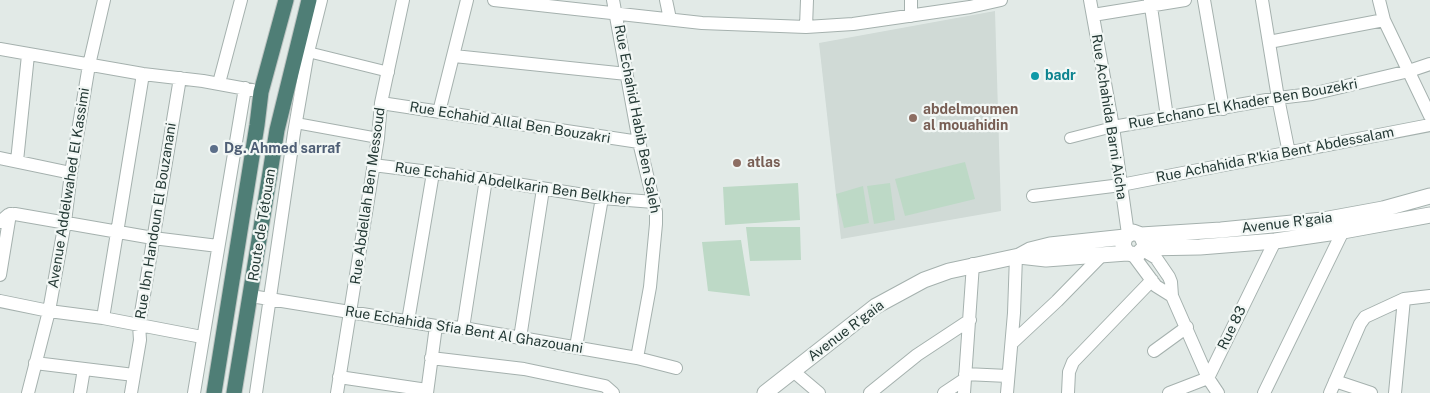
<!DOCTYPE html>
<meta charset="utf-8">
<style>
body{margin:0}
canvas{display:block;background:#e2eae7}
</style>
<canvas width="1430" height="393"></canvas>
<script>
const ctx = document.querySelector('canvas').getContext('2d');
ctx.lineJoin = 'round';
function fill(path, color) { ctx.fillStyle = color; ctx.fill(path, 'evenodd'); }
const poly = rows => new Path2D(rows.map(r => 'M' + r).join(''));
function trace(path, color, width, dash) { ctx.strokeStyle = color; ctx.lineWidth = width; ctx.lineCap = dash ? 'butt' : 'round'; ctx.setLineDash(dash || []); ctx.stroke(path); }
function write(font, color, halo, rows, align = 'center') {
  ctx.font = font + ' "Public Sans",sans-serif'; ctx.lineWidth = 4.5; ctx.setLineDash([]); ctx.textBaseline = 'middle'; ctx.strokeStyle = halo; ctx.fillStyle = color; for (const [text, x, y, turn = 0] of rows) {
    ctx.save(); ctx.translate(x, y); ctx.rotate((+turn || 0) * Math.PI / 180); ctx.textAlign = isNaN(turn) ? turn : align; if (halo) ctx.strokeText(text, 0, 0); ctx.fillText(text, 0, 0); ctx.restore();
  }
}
fill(poly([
 [995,11,1001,211,841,239,819,43]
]), '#d0dad6');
fill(poly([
 [965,162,975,199,905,216,895,179],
 [798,183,800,220,725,225,723,187],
 [890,183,895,220,874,224,867,186],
 [863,186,869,223,844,228,836,194],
 [746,227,800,227,801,260,750,261],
 [741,240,750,296,708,291,702,242]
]), '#bdd9c6');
const pedestrian = poly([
 [308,52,389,72],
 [296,123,378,138],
 [1070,138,1113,127]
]);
const minor = poly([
 [494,0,702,23,806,27,853,24,970,7,1001,0],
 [613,0,639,142,656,212,656,224,650,287,637,358],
 [666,0,670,19],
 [1090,0,1113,127,1128,234],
 [1150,0,1167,117],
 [1204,0,1223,109],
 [1262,0,1278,98,1289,153],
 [1379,0,1384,20,1430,116],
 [1093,15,1185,0],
 [911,16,911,0],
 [806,27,807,0],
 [1269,42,1384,20],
 [0,49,143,74,203,81,252,90],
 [454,56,627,74],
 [219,83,241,0],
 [381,103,639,142],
 [439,112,467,0],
 [1113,127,1278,98,1312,94,1409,71,1430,64],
 [0,158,71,173],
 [17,161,28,55],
 [373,165,486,179,602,198,654,202],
 [1033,196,1121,185,1430,125],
 [0,222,8,215,15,214,153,238,218,246],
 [1143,250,1156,258,1169,277,1171,282,1172,296,1208,378,1218,393],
 [1133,255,1156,286,1172,296],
 [0,275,10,214],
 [251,296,436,326,463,328,637,358,676,368],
 [0,301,49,311,103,318,202,337],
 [103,318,143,74],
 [408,321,433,173],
 [463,328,486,179],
 [520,338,543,189],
 [1012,343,1057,301,1101,256],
 [576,347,602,198],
 [1154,351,1187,327],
 [431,358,524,369,605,386,613,393],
 [35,363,134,375],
 [793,371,819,393],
 [965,374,1008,376],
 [339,377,427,390],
 [1335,381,1371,393],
 [28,393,49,311,65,222,71,173,89,65,104,0],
 [80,393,84,369],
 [131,393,140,340,139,325,180,78],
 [194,393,245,88],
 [256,393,294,133,308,52,321,0],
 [337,393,378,138,381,103,403,0],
 [427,393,436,326],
 [870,393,917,355,970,320],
 [944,393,965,379],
 [964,393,973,264],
 [1007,393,1014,313,1016,256],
 [1068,393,1069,372,1073,362,1152,280],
 [1169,393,1208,378,1275,241],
 [1264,393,1343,231],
 [1330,393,1360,324,1365,317,1404,299,1430,296],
 [1395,393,1404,299]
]);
const tertiary = poly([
 [1141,235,1221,230,1323,220,1383,209,1430,196],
 [1144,248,1200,247,1275,241,1343,231,1430,215],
 [1019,256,1046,259,1127,253,1137,255,1144,248,1145,244,1141,235,1133,232,1125,237,1123,245,1127,253],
 [765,393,876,306,924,280,949,271,1019,256,1030,250,1050,245,1125,237]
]);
const trunk = poly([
 [214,393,257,125,261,92,286,0],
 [234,393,277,130,309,0]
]);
trace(pedestrian, '#a5b1ae', 12);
trace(minor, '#a5b1ae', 14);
trace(tertiary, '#a5b1ae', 17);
trace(trunk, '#bdc4c2', 17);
trace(pedestrian, '#fff', 10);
trace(minor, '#fff', 12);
trace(tertiary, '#fff', 15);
trace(trunk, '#4f7e76', 15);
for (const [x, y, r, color] of [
 [1035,76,5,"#0f9aa8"],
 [913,118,5,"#8d6e63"],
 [214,149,5,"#5c6f8a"],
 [737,163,5,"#8d6e63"]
]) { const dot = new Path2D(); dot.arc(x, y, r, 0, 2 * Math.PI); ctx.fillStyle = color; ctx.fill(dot); trace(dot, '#f2f7f5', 2); }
write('bold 14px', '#0d838f', '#f2f7f5', [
 ["badr",1045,76]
], 'left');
write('14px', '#243935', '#f2f7f5', [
 ["Rue Echano El Khader Ben Bouzekri",1243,104,-10],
 ["Rue Achahida Barni Aicha",1109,117,81],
 ["Rue Echahid Habib Ben Saleh",637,119,79],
 ["Rue Echahid Allal Ben Bouzakri",510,123,9],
 ["Rue Achahida R'kia Bent Abdessalam",1275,155,-11],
 ["Rue Echahid Abdelkarin Ben Belkher",513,184,8],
 ["Avenue Addelwahed El Kassimi",69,188,-81],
 ["Rue Abdellah Ben Messoud",368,196,-82],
 ["Rue Ibn Handoun El Bouzanani",156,221,-81],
 ["Avenue R'gaia",1287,223,-7],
 ["Route de Tétouan",262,225,-81],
 ["Rue 83",1232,328,-64],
 ["Rue Echahida Sfia Bent Al Ghazouani",464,330,9],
 ["Avenue R'gaia",846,331,-37]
]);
write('bold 14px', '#785e54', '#f2f7f5', [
 ["abdelmoumen",923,110],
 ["al mouahidin",923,126],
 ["atlas",747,163]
], 'left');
write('bold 14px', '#4e5e75', '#f2f7f5', [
 ["Dg. Ahmed sarraf",224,149]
], 'left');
</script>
